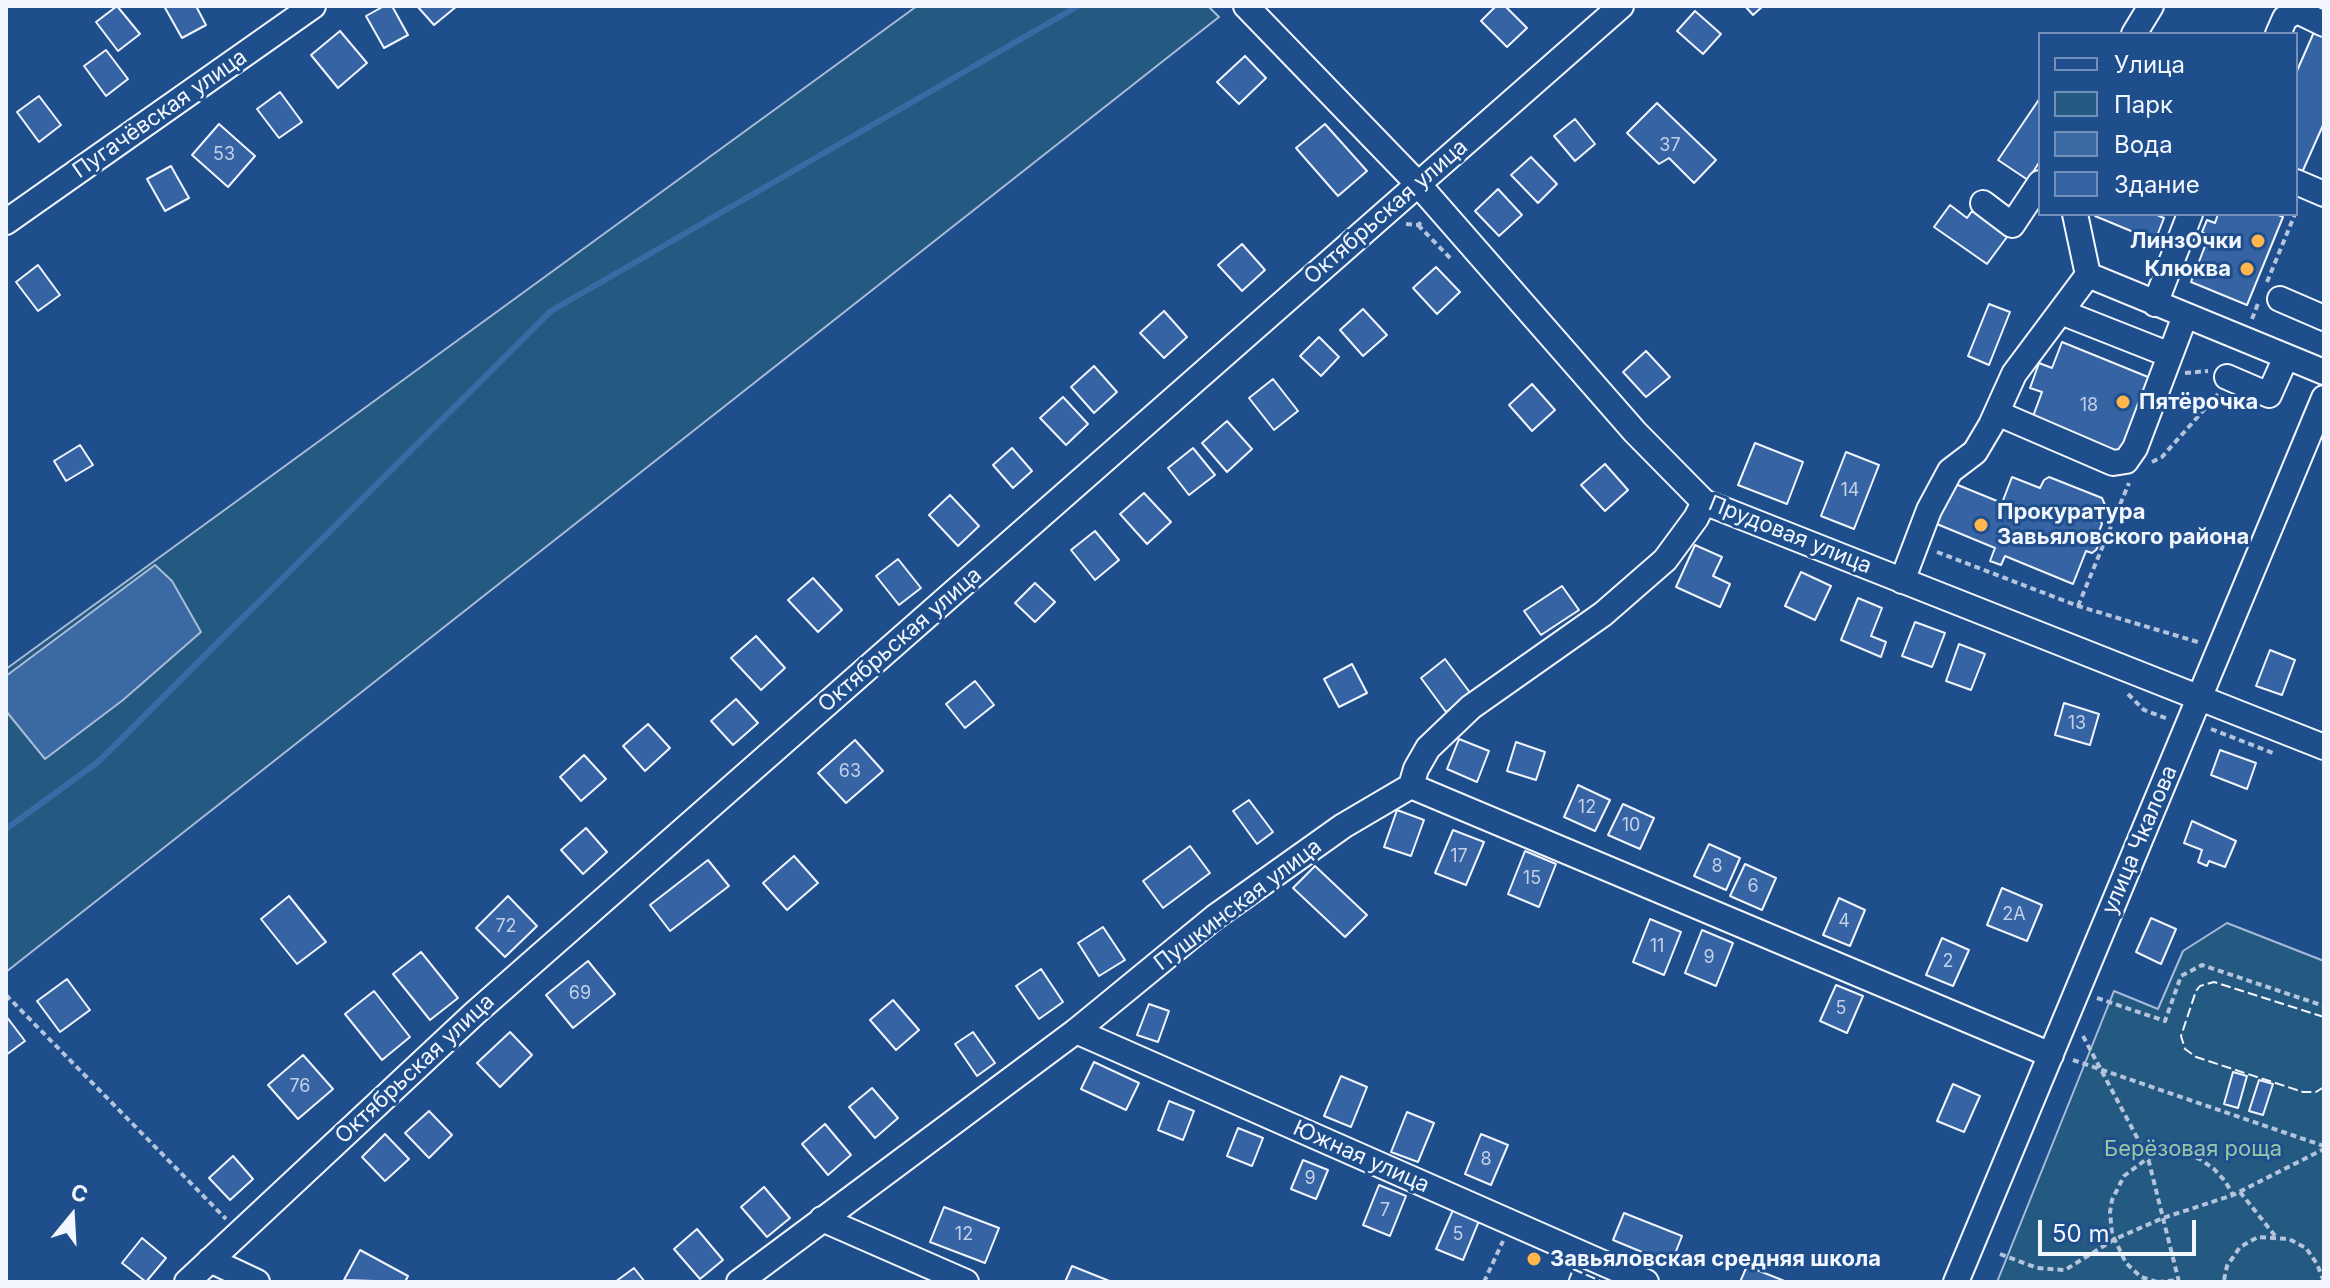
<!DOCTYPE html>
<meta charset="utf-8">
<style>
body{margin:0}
#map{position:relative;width:2330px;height:1288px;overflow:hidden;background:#1f4e8c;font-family:Inter,sans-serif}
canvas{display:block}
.frame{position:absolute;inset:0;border:8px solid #f2f6ff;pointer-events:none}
.legend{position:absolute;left:2038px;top:32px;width:260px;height:184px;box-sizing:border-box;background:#1f4e8c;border:2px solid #7391ba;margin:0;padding:10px 14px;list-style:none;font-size:24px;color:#f2f6ff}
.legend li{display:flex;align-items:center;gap:16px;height:40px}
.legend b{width:40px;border:2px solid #7391ba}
.north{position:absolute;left:32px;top:1176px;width:80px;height:80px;-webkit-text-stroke:6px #1f4e8c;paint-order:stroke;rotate:18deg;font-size:22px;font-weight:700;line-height:32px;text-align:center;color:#f2f6ff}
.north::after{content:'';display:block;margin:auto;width:28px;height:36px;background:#f2f6ff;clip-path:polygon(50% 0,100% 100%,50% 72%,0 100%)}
.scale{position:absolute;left:2038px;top:1220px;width:158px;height:36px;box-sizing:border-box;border:4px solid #f2f6ff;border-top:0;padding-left:10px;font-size:24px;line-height:28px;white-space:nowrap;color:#f2f6ff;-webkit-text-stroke:6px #1f4e8c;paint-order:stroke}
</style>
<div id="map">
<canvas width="2330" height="1288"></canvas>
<div class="frame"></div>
<ul class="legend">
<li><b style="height:10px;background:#1f4e8c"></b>Улица</li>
<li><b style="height:22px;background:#245a82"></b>Парк</li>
<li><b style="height:22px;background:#3b69a3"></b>Вода</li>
<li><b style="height:22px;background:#3563a3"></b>Здание</li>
</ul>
<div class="north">С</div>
<div class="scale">50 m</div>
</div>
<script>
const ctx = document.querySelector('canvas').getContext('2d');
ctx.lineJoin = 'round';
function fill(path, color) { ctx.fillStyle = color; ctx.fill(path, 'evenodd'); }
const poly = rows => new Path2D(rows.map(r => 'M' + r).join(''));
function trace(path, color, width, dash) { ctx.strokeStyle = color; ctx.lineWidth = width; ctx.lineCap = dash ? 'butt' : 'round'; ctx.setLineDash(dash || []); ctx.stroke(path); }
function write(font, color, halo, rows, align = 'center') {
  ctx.font = font + ' Inter,sans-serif'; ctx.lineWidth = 6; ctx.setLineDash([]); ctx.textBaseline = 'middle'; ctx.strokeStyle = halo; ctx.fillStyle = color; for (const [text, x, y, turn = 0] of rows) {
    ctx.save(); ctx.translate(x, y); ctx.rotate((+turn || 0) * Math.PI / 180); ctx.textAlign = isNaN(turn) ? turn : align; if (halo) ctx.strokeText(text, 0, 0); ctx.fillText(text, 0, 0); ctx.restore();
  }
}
const green = poly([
 [917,6,1208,6,1219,17,6,972,6,669,917,6],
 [2227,923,2324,961,2324,1282,1997,1282,2114,991,2158,1009,2183,951,2227,923]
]);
fill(green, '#245a82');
trace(green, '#a8bbd7', 2);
const water = poly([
 [155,565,172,581,201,632,123,700,45,759,6,711,6,676,155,565]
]);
fill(water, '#3b69a3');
trace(water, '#a8bbd7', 2);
trace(poly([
 [6,829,98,762,551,311,1078,6]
]), '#3b69a3', 6);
const building = poly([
 [117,6,140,34,118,51,96,22,117,6],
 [164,6,196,6,206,25,182,38,164,6],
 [384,6,392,6,408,35,384,48,366,16,384,6],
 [417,6,457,6,434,25,417,6],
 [1496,6,1505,6,1527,28,1507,47,1481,21,1496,6],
 [1745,6,1763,6,1753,15,1745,6],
 [1695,11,1721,34,1703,54,1677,31,1695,11],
 [340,31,367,63,338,88,311,55,340,31],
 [2314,32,2324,37,2324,123,2300,177,2296,175,2296,73,2314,32],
 [106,50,128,79,106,96,84,66,106,50],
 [1245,56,1266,78,1239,104,1217,82,1245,56],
 [280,92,302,122,279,138,257,109,280,92],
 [39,96,61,125,39,142,17,112,39,96],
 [2040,98,2040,161,2028,180,1998,160,2040,98],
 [1657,103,1716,160,1694,183,1669,158,1659,164,1627,133,1657,103],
 [1575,119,1595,144,1575,161,1554,136,1575,119],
 [219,124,255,156,228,187,192,155,219,124],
 [1325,124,1367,171,1338,196,1296,148,1325,124],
 [1531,157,1557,184,1538,203,1511,175,1531,157],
 [171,166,189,198,165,211,147,179,171,166],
 [1498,189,1522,215,1499,236,1475,211,1498,189],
 [1950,205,1967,218,1972,211,2007,237,1987,264,1934,227,1950,205],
 [2096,214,2155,214,2164,218,2155,241,2095,216,2096,214],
 [2218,214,2276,214,2283,217,2247,305,2191,282,2209,236,2202,232,2207,220,2215,223,2218,214],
 [1242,244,1265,270,1242,291,1218,265,1242,244],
 [38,265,60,295,38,311,16,282,38,265],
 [1436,267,1460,292,1437,314,1413,288,1436,267],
 [1989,304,2010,312,1989,365,1968,356,1989,304],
 [1363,309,1387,335,1363,356,1340,330,1363,309],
 [1164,311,1187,337,1164,358,1140,333,1164,311],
 [1319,337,1339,357,1321,376,1300,356,1319,337],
 [2062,342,2153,379,2122,455,2032,419,2042,392,2030,388,2039,363,2052,368,2062,342],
 [1646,351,1670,377,1646,397,1623,372,1646,351],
 [1094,366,1117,392,1094,413,1071,387,1094,366],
 [1273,379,1298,411,1274,430,1249,398,1273,379],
 [1532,384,1555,410,1532,431,1509,405,1532,384],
 [1063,397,1088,424,1066,445,1040,418,1063,397],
 [1227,421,1252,449,1227,472,1202,443,1227,421],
 [1755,443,1803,462,1787,504,1738,485,1755,443],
 [80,445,93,465,66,481,54,461,80,445],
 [1012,448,1032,471,1013,488,993,465,1012,448],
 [1193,448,1215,475,1189,495,1168,468,1193,448],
 [1846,452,1879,465,1854,529,1821,516,1846,452],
 [1605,464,1628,490,1605,511,1581,485,1605,464],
 [2012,477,2040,488,2044,480,2049,477,2102,498,2105,505,2099,517,2102,524,2097,536,2100,542,2096,550,2092,553,2086,551,2073,584,2005,556,2001,565,1990,561,1995,548,1932,522,1948,481,2002,503,2012,477],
 [1144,493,1171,522,1147,544,1120,514,1144,493],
 [950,495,979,526,958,546,929,515,950,495],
 [1095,531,1119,560,1095,580,1071,550,1095,531],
 [1695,545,1722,557,1713,576,1730,584,1720,607,1676,587,1695,545],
 [898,559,921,588,899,605,876,576,898,559],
 [1801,572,1831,586,1815,620,1785,606,1801,572],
 [813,578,842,610,818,632,788,600,813,578],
 [1035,583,1055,602,1035,622,1015,603,1035,583],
 [1562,586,1579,610,1541,635,1524,611,1562,586],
 [1858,598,1882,608,1871,636,1886,642,1881,657,1841,640,1858,598],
 [1915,622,1945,633,1932,667,1902,656,1915,622],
 [756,636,785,668,761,690,731,658,756,636],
 [1959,644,1985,654,1971,690,1946,681,1959,644],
 [2270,650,2295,660,2282,695,2256,686,2270,650],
 [1445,659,1471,694,1446,712,1421,678,1445,659],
 [1352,664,1367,693,1339,707,1324,679,1352,664],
 [975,681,994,705,965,728,946,704,975,681],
 [736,699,758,723,733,745,711,721,736,699],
 [2064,703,2099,714,2090,745,2055,735,2064,703],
 [648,724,670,748,645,771,623,746,648,724],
 [1459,739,1489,751,1477,782,1447,769,1459,739],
 [855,740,883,771,846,803,818,773,855,740],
 [1516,742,1545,752,1536,780,1507,771,1516,742],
 [2220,750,2256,763,2247,789,2211,775,2220,750],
 [584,755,606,779,581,801,560,777,584,755],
 [1578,785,1610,800,1595,831,1564,817,1578,785],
 [1249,800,1273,832,1257,844,1233,811,1249,800],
 [1623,804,1654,818,1640,849,1608,835,1623,804],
 [1397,810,1424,820,1411,856,1384,847,1397,810],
 [2192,821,2236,841,2225,867,2209,861,2207,866,2198,862,2202,850,2184,843,2192,821],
 [586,828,607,852,583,874,561,850,586,828],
 [1453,830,1484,842,1466,885,1435,873,1453,830],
 [1709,844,1740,858,1726,890,1694,876,1709,844],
 [1190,846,1210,873,1163,908,1143,881,1190,846],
 [1525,851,1556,864,1539,907,1508,894,1525,851],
 [794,856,818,883,787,910,763,883,794,856],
 [708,860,729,886,670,931,650,905,708,860],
 [1745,864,1776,878,1762,910,1730,896,1745,864],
 [1315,866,1367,915,1345,937,1293,888,1315,866],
 [2002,888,2042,905,2027,941,1987,925,2002,888],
 [289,896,326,942,297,964,261,919,289,896],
 [508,896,537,926,505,957,476,928,508,896],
 [1839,898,1865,910,1850,946,1823,935,1839,898],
 [2151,918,2176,929,2161,964,2136,952,2151,918],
 [1650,919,1681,932,1664,975,1633,962,1650,919],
 [1103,927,1125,960,1099,976,1078,943,1103,927],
 [1702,930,1733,943,1716,986,1685,973,1702,930],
 [1942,938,1969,950,1953,986,1926,975,1942,938],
 [421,952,458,998,430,1020,393,974,421,952],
 [588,961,615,994,573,1028,546,995,588,961],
 [1041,969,1063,1002,1039,1019,1016,986,1041,969],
 [67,979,90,1010,60,1032,37,1001,67,979],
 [1836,985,1863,996,1847,1033,1820,1021,1836,985],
 [374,991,410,1037,382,1060,345,1014,374,991],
 [893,1000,919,1030,896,1050,870,1020,893,1000],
 [1149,1004,1169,1011,1158,1042,1137,1035,1149,1004],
 [6,1016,25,1041,6,1055,6,1016],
 [510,1032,532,1055,500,1087,477,1063,510,1032],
 [973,1032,995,1063,977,1076,955,1044,973,1032],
 [303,1055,333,1089,298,1119,268,1085,303,1055],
 [1094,1062,1139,1083,1126,1110,1081,1089,1094,1062],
 [2233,1072,2247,1076,2238,1108,2224,1104,2233,1072],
 [1341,1076,1367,1087,1351,1127,1324,1116,1341,1076],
 [2259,1080,2273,1084,2263,1115,2249,1111,2259,1080],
 [1953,1084,1980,1096,1964,1132,1937,1121,1953,1084],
 [872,1088,898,1118,875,1138,849,1107,872,1088],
 [1169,1101,1194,1111,1183,1140,1158,1130,1169,1101],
 [429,1111,452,1135,429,1158,405,1133,429,1111],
 [1407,1112,1434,1123,1418,1162,1391,1152,1407,1112],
 [825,1124,851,1155,828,1175,802,1144,825,1124],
 [1238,1128,1263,1138,1252,1166,1227,1156,1238,1128],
 [385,1134,409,1159,385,1181,362,1157,385,1134],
 [1481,1134,1508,1145,1491,1185,1465,1174,1481,1134],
 [233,1156,253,1179,230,1200,209,1178,233,1156],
 [1303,1160,1328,1170,1316,1199,1291,1189,1303,1160],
 [1379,1185,1406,1196,1390,1236,1363,1225,1379,1185],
 [764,1187,790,1218,767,1237,741,1207,764,1187],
 [944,1207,999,1228,985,1263,930,1242,944,1207],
 [1453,1210,1479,1221,1463,1260,1436,1249,1453,1210],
 [1624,1213,1682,1236,1671,1264,1613,1240,1624,1213],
 [697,1229,723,1260,700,1279,674,1249,697,1229],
 [142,1238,166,1258,146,1282,122,1263,142,1238],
 [360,1250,408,1276,405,1282,344,1280,360,1250],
 [1072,1266,1112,1282,1065,1282,1072,1266],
 [1747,1266,1787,1282,1740,1282,1747,1266],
 [634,1268,645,1282,615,1282,634,1268]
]);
fill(building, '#3563a3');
trace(building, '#f2f6ff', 2);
const minor = poly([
 [1246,6,1418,184,1635,432,1704,502,2324,747],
 [2134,34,2151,6],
 [2278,34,2285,18,2297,11,2324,24],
 [2296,182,2324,194],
 [1983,203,2012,225,2040,183],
 [2075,214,2088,275,2324,372],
 [6,222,313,6],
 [2280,299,2324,318],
 [2155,304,2190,214],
 [2061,312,2170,355],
 [2227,377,2269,395,2286,357],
 [1997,413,2113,463,2126,461,2135,448,2185,316],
 [1902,581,1929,510,1950,471,1975,452,1991,425,2014,374,2088,275],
 [1411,786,2051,1055],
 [1076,1031,1646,1282],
 [822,1219,966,1282],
 [210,1260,257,1282],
 [187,1282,475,1013,1621,6],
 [739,1282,1076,1031,1215,917,1343,826,1411,786,1416,769,1428,748,1471,707,1603,614,1665,560,1696,518,1704,502],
 [1956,1282,2324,398]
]);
trace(minor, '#f2f6ff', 28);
trace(poly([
 [1406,224,1418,225,1424,220],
 [1418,225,1451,259],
 [2267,282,2295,214],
 [2252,319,2259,301],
 [2185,373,2208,371],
 [2152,462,2162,457,2218,394],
 [1937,552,2078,606,2201,643],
 [2078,606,2129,483],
 [2128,694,2144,710,2168,719],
 [2211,729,2273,753],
 [6,995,226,1219],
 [2097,998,2165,1021,2181,976,2202,965,2324,1006],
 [2083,1036,2148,1158,2179,1282],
 [2073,1060,2324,1146],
 [2240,1192,2276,1237],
 [2000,1254,2037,1268,2065,1270,2115,1239,2163,1218,2233,1195,2324,1149],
 [2224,1280,2227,1266,2240,1247,2258,1237,2289,1239,2306,1248,2317,1264,2324,1282],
 [1484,1282,1503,1241],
 [2157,1282,2141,1277,2126,1263,2112,1234,2110,1212,2112,1200,2124,1176,2148,1158,2164,1154,2185,1154,2200,1159,2214,1169,2225,1181,2233,1195],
 [2158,1282,2179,1280]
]), '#b3c4dc', 4, [6, 4]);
trace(minor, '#1f4e8c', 24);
trace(poly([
 [2324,1017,2214,982,2200,986,2196,991,2181,1036,2185,1049,2196,1057,2303,1092,2316,1092,2324,1087],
 [1568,1282,1573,1269,1603,1282]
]), '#f2f6ff', 2, [10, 4]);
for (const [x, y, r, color] of [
 [2258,241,8,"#ffb74d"],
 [2247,269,8,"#ffb74d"],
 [2123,402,8,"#ffb74d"],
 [1981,525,8,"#ffb74d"],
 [1534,1259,8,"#ffb74d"]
]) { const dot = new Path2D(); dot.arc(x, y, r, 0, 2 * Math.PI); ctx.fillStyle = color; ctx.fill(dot); trace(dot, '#1f4e8c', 3); }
write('18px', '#c3d1e8', null, [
 ["37",1670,146],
 ["53",224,155],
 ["18",2089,406],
 ["14",1850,491],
 ["13",2077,724],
 ["63",850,772],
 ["12",1587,808],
 ["10",1631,826],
 ["17",1459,857],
 ["8",1717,867],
 ["15",1532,879],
 ["6",1753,887],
 ["2А",2014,915],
 ["4",1844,922],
 ["72",506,927],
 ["11",1657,947],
 ["9",1709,958],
 ["2",1948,962],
 ["69",580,994],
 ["5",1841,1009],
 ["76",300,1087],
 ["8",1486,1160],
 ["9",1310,1179],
 ["7",1385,1211],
 ["12",964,1235],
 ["5",1458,1235]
]);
write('22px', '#f2f6ff', '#1f4e8c', [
 ["Пугачёвская улица",160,114,-35],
 ["Октябрьская улица",1386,212,-41],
 ["Прудовая улица",1790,535,22],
 ["Октябрьская улица",900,640,-41],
 ["улица Чкалова",2140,840,-67],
 ["Пушкинская улица",1238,905,-37],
 ["Октябрьская улица",415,1069,-43],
 ["Южная улица",1361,1157,24]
]);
write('bold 22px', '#f2f6ff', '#1f4e8c', [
 ["ЛинзОчки",2242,241,"right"],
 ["Клюква",2231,269,"right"],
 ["Пятёрочка",2139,402],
 ["Прокуратура",1997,512],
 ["Завьяловского района",1997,537],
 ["Завьяловская средняя школа",1550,1259]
], 'left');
write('22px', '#97c8a6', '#1f4e8c', [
 ["Берёзовая роща",2193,1149]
]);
</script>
